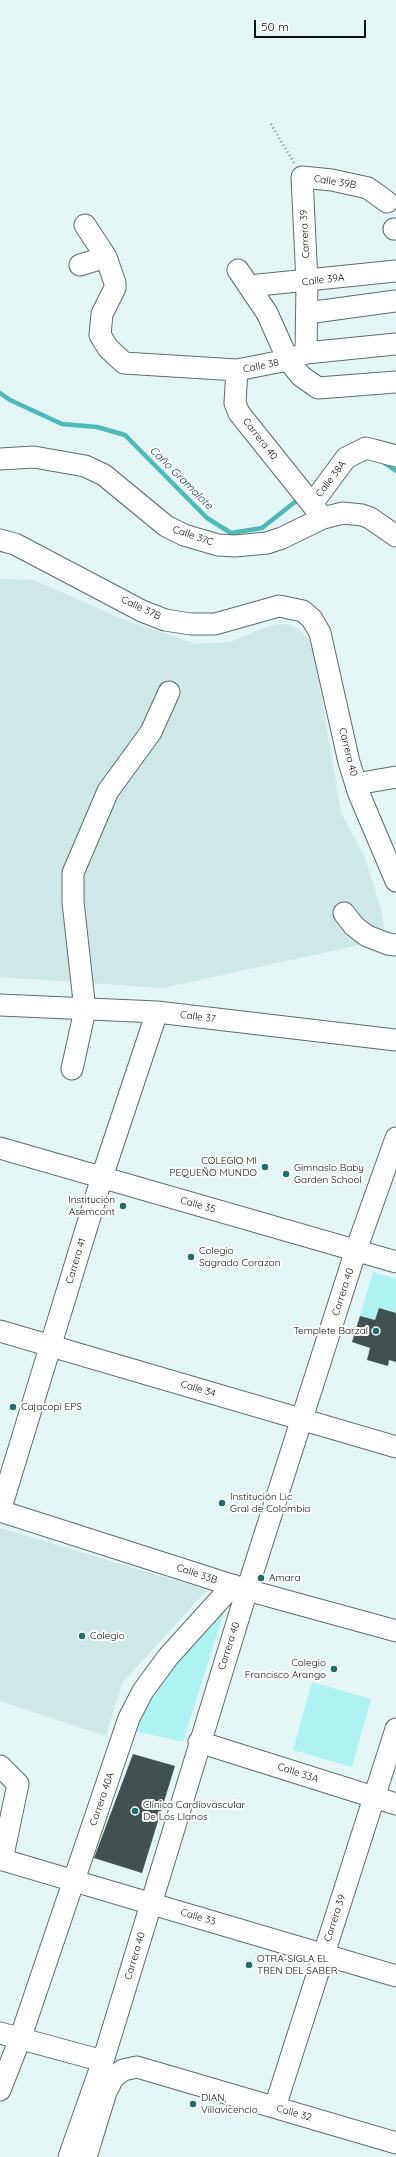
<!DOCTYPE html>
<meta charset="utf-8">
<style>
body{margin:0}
#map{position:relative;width:396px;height:2157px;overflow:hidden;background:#e4f5f5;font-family:Quicksand,sans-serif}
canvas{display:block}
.scale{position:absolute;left:254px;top:20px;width:112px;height:18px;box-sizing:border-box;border:2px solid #0a100f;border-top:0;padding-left:5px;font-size:12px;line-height:14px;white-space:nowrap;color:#0a100f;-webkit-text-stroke:3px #fff;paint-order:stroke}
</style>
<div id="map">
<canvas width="396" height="2157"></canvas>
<div class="scale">50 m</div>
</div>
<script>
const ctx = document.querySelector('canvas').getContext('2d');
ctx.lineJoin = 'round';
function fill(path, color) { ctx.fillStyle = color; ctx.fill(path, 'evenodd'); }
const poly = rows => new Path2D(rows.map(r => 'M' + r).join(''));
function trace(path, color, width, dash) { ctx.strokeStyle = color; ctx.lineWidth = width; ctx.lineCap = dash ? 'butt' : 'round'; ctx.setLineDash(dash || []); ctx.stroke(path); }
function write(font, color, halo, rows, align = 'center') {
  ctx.font = font + ' Quicksand,sans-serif'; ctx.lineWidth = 4; ctx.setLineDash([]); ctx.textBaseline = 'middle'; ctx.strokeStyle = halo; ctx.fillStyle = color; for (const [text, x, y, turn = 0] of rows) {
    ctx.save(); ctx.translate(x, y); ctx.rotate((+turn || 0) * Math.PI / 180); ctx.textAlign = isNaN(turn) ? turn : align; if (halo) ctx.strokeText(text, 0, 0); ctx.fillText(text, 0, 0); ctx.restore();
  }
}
fill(poly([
 [0,579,34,580,122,619,196,644,230,642,272,625,288,624,300,630,309,640,314,654,341,813,365,858,382,913,386,939,163,988,0,977],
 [0,1528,207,1590,122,1683,106,1736,0,1701]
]), '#cee7e7');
fill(poly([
 [373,1272,396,1279,396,1313,379,1308,375,1320,360,1316],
 [229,1596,183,1742,136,1731,152,1685],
 [312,1682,371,1699,352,1767,293,1750]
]), '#aef3f2');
trace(poly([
 [0,393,10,400,62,424,97,427,125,435,207,518,231,533,262,528,300,498],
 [383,462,396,471]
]), '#4dbab9', 4.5);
fill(poly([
 [379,1308,396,1313,396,1362,389,1360,388,1366,367,1360,370,1348,352,1342,360,1316,375,1320],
 [133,1754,175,1766,142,1873,94,1858]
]), '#425050');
const minor = poly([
 [85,225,106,257,115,283,115,288,102,314,100,335,108,348,124,363,237,370,288,360,306,353,396,344],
 [394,229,396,229],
 [80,265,106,257],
 [238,270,267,313,288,360,301,376,318,388,396,382],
 [249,286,396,271],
 [307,313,396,301],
 [306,353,307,282,302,177,332,180,368,188,387,202],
 [237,370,235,403,239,413,323,518],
 [0,459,34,457,85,466,104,475,166,526,184,535,218,545,235,546,267,543,282,538,323,518,343,513,362,515,370,518,396,536],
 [312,504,346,458,366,448,396,456],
 [0,540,15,544,142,611,165,620,191,624,215,624,279,606,303,611,312,619,320,633,349,762,359,794,396,881],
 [356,784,396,777],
 [344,913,354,926,367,936,388,944,396,945],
 [0,1005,157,1012,396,1040],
 [72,1069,85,1010,73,902,73,873,108,791,151,732,169,692],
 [0,1148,396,1262],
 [0,1331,396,1447],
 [0,1511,102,1177,157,1012],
 [0,1511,247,1590,396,1631],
 [199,1742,396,1804],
 [0,1766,18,1784,2,1860],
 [0,1859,396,1976],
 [0,2033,103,2061],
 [0,2090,20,2039,129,1718,143,1691,168,1657,233,1585],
 [275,2107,396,1729],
 [69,2157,103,2061,247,1590,356,1250,396,1138],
 [86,2157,106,2092,113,2078,123,2070,137,2067,396,2143]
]);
trace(minor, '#5d6c6c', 23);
trace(poly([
 [271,124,294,163]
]), '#7e8989', 2.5, [1, 3]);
trace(minor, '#fff', 21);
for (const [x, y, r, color] of [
 [265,1167,4,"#206c6c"],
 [286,1174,4,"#206c6c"],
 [123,1206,4,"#206c6c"],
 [191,1257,4,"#206c6c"],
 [376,1331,4,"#206c6c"],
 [13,1407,4,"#206c6c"],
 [222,1503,4,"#206c6c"],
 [261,1578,4,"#206c6c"],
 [82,1636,4,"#206c6c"],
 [334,1669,4,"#206c6c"],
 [135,1811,4,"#206c6c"],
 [249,1965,4,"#206c6c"],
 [193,2104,4,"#206c6c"]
]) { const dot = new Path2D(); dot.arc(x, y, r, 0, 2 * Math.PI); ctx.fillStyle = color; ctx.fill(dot); trace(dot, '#fff', 1.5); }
write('10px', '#0a100f', '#fff', [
 ["Calle 39B",335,182,9],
 ["Carrera 39",305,234,-93],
 ["Calle 39A",323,280,-7],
 ["Calle 38",261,366,-11],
 ["Carrera 40",260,439,52],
 ["Calle 38A",331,479,-53],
 ["Calle 37C",193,536,19],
 ["Calle 37B",141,608,25],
 ["Carrera 40",348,752,76],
 ["Calle 37",198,1017,7],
 ["Calle 35",198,1205,16],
 ["Carrera 41",76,1261,-73],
 ["Carrera 40",343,1292,-72],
 ["Calle 34",198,1389,17],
 ["Calle 33B",197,1574,18],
 ["Carrera 40",229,1646,-72],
 ["Calle 33A",298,1773,18],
 ["Carrera 40A",102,1799,-71],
 ["Calle 33",198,1917,16],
 ["Carrera 39",335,1918,-72],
 ["Carrera 40",135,1956,-73],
 ["Calle 32",294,2113,16]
]);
write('10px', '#0a100f', '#fff', [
 ["COLEGIO MI",257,1161,"right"],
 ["PEQUEÑO MUNDO",257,1173,"right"],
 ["Gimnasio Baby",294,1168],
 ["Garden School",294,1180],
 ["Institución",115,1200,"right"],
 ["Asemcont",115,1212,"right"],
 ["Colegio",199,1251],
 ["Sagrado Corazon",199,1263],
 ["Templete Barzal",368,1331,"right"],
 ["Cajacopi EPS",21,1407],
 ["Institución Lic",230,1497],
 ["Gral de Colombia",230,1509],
 ["Amara",269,1578],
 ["Colegio",90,1636],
 ["Colegio",326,1663,"right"],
 ["Francisco Arango",326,1675,"right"],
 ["Clinica Cardiovascular",143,1805],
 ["De Los Llanos",143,1817],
 ["OTRA-SIGLA EL",257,1959],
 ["TREN DEL SABER",257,1971],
 ["DIAN,",201,2098],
 ["Villavicencio",201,2110]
], 'left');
write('italic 11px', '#144545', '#fff', [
 ["Caño Gramalote",181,478,45]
]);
</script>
